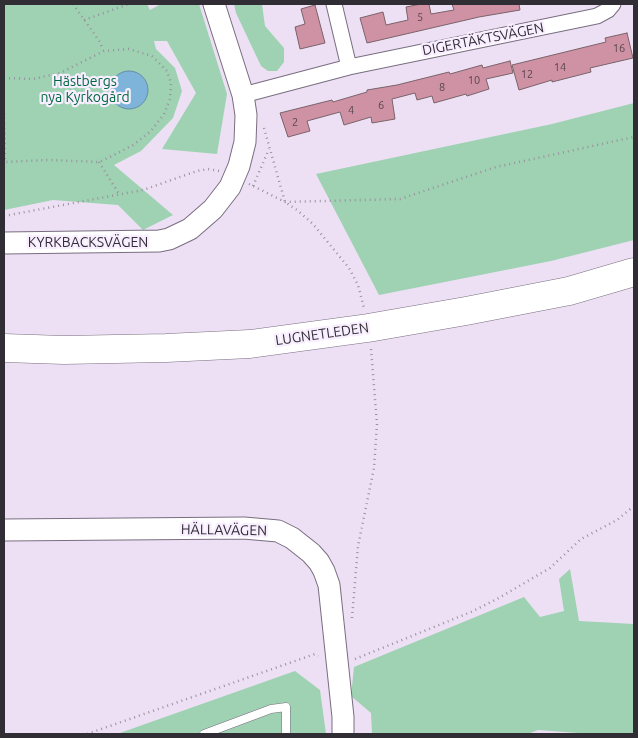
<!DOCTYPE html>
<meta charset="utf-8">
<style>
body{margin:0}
#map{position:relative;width:638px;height:738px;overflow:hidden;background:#ede0f4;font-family:Ubuntu,sans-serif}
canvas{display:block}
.frame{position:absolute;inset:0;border:5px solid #312d34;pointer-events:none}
</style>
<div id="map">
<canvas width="638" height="738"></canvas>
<div class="frame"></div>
</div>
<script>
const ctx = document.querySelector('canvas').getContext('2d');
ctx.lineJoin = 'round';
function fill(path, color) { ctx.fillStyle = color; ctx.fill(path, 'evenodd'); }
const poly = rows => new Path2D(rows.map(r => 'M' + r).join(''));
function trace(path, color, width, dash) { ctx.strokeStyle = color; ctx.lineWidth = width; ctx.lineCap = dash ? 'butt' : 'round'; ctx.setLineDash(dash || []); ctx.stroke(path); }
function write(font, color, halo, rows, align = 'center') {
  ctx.font = font + ' Ubuntu,sans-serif'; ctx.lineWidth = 4.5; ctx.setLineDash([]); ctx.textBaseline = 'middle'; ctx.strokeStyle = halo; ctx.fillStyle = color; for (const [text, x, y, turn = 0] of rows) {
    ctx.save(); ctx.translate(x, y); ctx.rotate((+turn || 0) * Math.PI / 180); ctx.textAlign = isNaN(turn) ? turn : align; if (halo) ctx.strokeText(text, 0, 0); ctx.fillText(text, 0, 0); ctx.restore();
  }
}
fill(poly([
 [4,4,94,4,95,5,97,4,147,4,150,10,161,4,199,4,227,94,217,154,162,149,196,93,167,41,154,41,156,49,175,68,182,91,173,118,141,151,114,165,173,215,143,230,118,205,53,200,4,210],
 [234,4,262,4,265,26,284,48,284,62,277,71,268,71,261,66,236,13],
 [634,103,634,240,551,261,379,295,316,174,552,124],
 [570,569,579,621,634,624,634,734,592,734,538,730,528,734,372,734,371,713,351,696,354,667,524,597,540,617,564,611,559,579],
 [295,671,320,690,326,734,117,734]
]), '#9ed2b2');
const water = poly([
 '110 90a19 19 0 1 1 38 0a19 19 0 1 1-38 0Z'
]);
fill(water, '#7eb4d9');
trace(water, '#678ca8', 1);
const building = poly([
 [421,4,429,4,431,14,454,10,452,4,519,4,520,10,479,17,367,43,360,18,383,12,386,25,408,20,406,7,421,4],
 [315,5,325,43,300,49,295,27,305,24,301,9,315,5],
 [627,33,633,58,590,68,591,72,552,82,552,80,519,90,512,65,606,42,605,38,627,33],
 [510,61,513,73,486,79,489,89,467,96,466,94,434,103,432,96,417,100,415,93,392,99,395,119,372,123,371,117,344,125,340,112,307,121,310,131,288,137,280,113,332,100,333,102,367,92,367,90,397,85,449,72,450,74,482,65,483,68,510,61]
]);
fill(building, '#cf92a5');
trace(building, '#796269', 1);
const lane = poly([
 [204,734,271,709,286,707,286,734]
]);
const street = poly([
 [334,4,349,67],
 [243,95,349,67,597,16,608,10,613,4]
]);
const secondary = poly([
 [4,243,159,241,169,239,190,229,213,209,230,187,239,166,245,142,246,115,243,95,214,4],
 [4,530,244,528,278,531,292,538,311,553,319,562,324,571,329,585,343,717,343,734]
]);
const highway = poly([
 [4,348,64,350,166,348,250,344,368,328,466,311,569,291,634,272]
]);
trace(lane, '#796e80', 9);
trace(street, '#796e80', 17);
trace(secondary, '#796e80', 23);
trace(highway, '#796e80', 29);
trace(poly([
 [73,4,100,42,103,50],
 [84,20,129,4],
 [4,78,33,79,60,73,104,51,129,49,152,56,167,71,171,83,170,99,164,114,151,131,133,145,114,155,99,162,49,160,4,162],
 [4,113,5,162],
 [264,128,285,202,297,210,313,224,349,268,358,285,364,308],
 [99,162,119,194],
 [249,184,285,202,400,199,496,167,634,137],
 [253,186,269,149],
 [4,216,143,190,197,171,208,169,219,171],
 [352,618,358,546,374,468,377,424,371,349],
 [355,659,471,612,497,599,550,568,581,539,617,520,634,506],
 [87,734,315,654,318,656]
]), '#9a919f', 2.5, [1, 4]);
trace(lane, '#fff', 8);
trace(street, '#fff', 15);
trace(secondary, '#fff', 21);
trace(highway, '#fff', 28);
write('11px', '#584650', null, [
 ["5",420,17],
 ["16",619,48],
 ["14",560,67],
 ["12",527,74],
 ["10",474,80],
 ["8",442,87],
 ["6",381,105],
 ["4",351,110],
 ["2",295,122]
]);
write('14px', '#312d34', '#f8eeff', [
 ["DIGERTÄKTSVÄGEN",483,39,-11],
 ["KYRKBACKSVÄGEN",88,242],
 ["LUGNETLEDEN",322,334,-8],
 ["HÄLLAVÄGEN",224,530,1]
]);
write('14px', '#00693f', '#f8eeff', [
 ["Hästbergs",85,81],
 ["nya Kyrkogård",85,97]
]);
</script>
